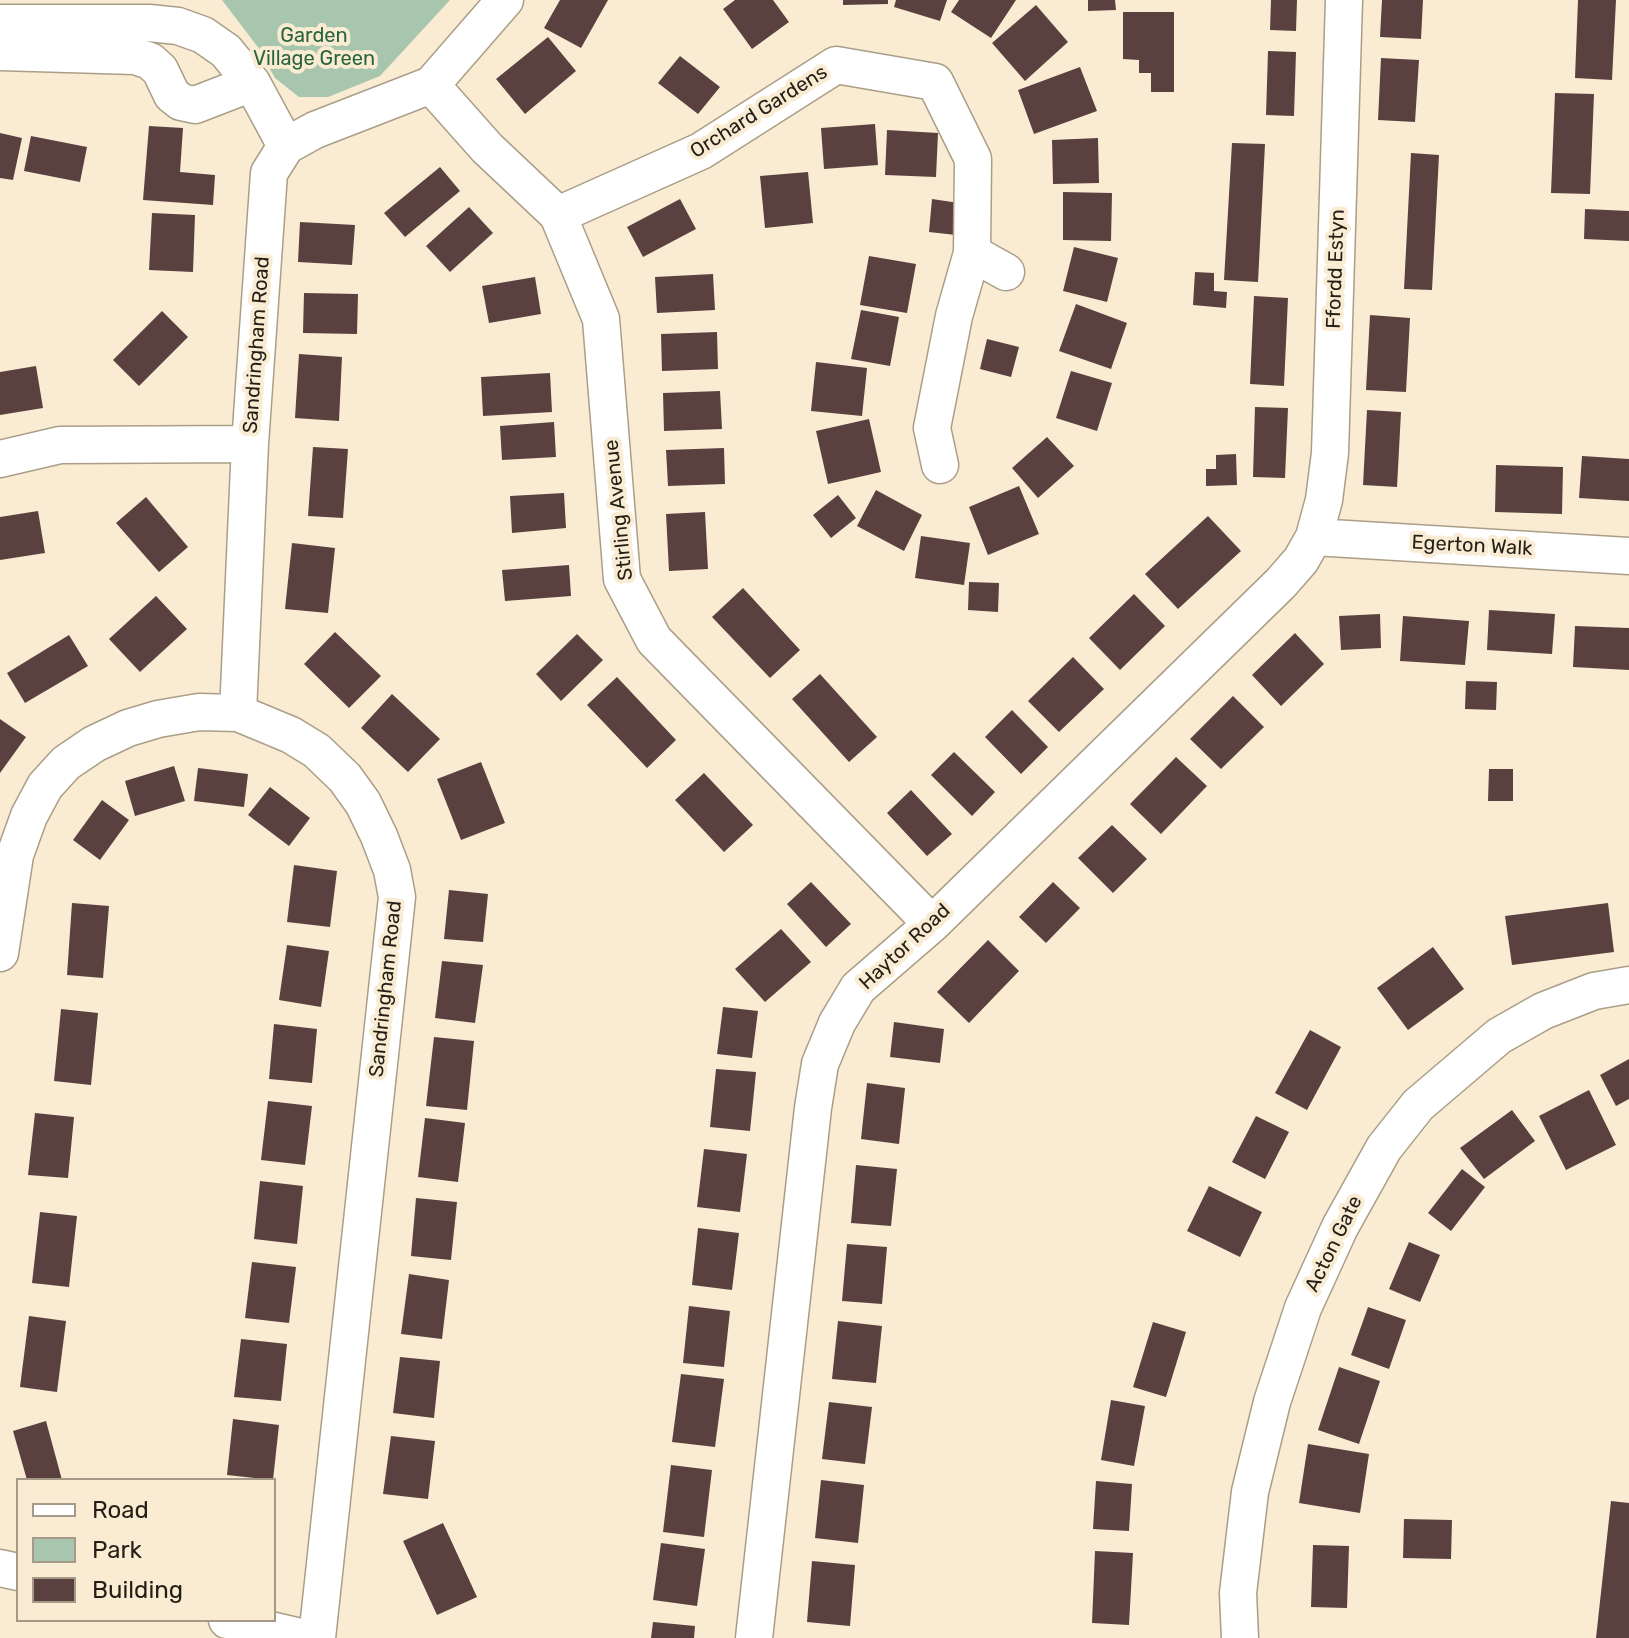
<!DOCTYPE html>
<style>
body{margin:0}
#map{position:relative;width:1629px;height:1638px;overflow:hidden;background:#f9ecd3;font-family:Rubik,sans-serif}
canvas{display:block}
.legend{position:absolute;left:16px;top:1478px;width:260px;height:144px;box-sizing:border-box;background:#f9ecd3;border:2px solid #a49a87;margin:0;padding:10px 14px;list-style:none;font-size:24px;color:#241f16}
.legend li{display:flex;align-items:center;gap:16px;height:40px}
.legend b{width:40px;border:2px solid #a49a87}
</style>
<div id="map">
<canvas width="1629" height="1638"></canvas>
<ul class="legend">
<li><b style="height:10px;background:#fff"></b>Road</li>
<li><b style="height:22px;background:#a8c5ae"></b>Park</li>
<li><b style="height:22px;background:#5a413f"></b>Building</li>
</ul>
</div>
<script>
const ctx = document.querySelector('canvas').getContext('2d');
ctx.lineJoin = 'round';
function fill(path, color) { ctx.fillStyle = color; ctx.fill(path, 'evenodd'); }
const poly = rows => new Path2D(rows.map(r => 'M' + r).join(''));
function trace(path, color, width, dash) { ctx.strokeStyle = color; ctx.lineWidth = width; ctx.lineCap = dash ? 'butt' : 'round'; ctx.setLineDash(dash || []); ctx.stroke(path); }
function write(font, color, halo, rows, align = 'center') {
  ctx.font = font + ' Rubik,sans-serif'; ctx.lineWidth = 8; ctx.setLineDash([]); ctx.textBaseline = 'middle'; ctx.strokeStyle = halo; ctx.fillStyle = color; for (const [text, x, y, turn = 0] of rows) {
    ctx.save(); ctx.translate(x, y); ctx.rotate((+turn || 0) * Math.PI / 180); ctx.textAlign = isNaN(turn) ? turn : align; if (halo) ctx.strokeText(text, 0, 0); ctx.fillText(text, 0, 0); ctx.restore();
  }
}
fill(poly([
 [222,0,450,0,380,76,328,97,299,97,275,78,257,46]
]), '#a8c5ae');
fill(poly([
 [560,0,608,0,581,48,544,28],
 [735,0,773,0,789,22,752,49,723,9],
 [843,0,888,0,888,4,843,5],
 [896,0,947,0,940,21,894,7],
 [959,0,1016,0,991,38,951,12],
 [1088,0,1115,0,1116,10,1088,11],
 [1271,0,1297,0,1296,31,1270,30],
 [1382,0,1423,0,1421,39,1380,37],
 [1578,0,1616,0,1612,80,1575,78],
 [1036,5,1068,42,1025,81,992,43],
 [1123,12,1174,12,1174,92,1151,92,1151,73,1139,73,1139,60,1123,59],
 [548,37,576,71,525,114,496,79],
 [1268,51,1296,52,1294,116,1266,115],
 [680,56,720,87,698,114,658,83],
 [1381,58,1419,60,1415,122,1378,120],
 [1080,67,1097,111,1034,134,1018,90],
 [1555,93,1594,94,1590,194,1551,193],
 [875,124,878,165,824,169,821,128],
 [149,126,183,128,180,172,215,175,213,205,143,200],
 [887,130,938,133,936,177,885,175],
 [0,133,22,138,13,180,0,178],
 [31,136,87,147,80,182,24,171],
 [1098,138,1099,183,1053,184,1052,140],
 [1232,143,1265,144,1258,282,1224,280],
 [1411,153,1439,155,1432,290,1404,289],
 [440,167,460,191,405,237,384,213],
 [808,172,813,223,765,228,760,176],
 [1063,192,1112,193,1111,241,1063,240],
 [680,199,696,229,643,257,627,227],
 [932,199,959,203,956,235,929,232],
 [469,207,493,233,450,272,426,246],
 [1585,209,1629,211,1629,241,1584,239],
 [152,213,195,215,193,272,149,270],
 [300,222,355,225,352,265,298,262],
 [1074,247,1118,258,1107,302,1063,291],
 [869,256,916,264,907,313,860,305],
 [1195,272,1214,273,1214,291,1227,292,1226,308,1193,305],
 [713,274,715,310,657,313,655,277],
 [535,277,541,314,489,323,482,286],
 [304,293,358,294,357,334,303,333],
 [1254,296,1288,298,1284,386,1250,384],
 [1076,304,1127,323,1111,369,1059,351],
 [861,310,899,317,890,366,851,359],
 [162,311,188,337,139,386,113,360],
 [1370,315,1410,318,1406,392,1366,390],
 [717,332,718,369,662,371,661,334],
 [987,339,1019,347,1011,377,980,369],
 [299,354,342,357,339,421,295,418],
 [816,362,867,368,862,416,811,411],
 [36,366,43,408,0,415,0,372],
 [1071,371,1112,383,1097,431,1056,418],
 [550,373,552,412,483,416,481,377],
 [720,391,722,429,664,431,663,393],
 [1255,407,1288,408,1285,478,1253,477],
 [1367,410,1401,412,1397,487,1363,485],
 [869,419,881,472,828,484,816,431],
 [554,422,556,457,502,460,500,426],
 [1047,437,1074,466,1038,498,1012,468],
 [313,447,348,449,343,518,308,516],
 [724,448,725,484,668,486,666,450],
 [1236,454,1237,485,1206,486,1206,469,1216,469,1216,455],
 [1582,456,1629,459,1629,501,1579,498],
 [1496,465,1563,467,1562,514,1495,512],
 [1019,486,1039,534,988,555,969,507],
 [876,490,922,515,904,551,857,526],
 [564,493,566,528,512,533,510,496],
 [838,495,856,518,831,538,813,515],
 [146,497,188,547,159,572,116,523],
 [38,511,45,553,0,560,0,517],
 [705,512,708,569,669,571,666,514],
 [1208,516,1241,551,1178,609,1145,574],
 [921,536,970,543,964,585,915,578],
 [292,543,335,548,328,613,285,609],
 [569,565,571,596,505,601,502,570],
 [969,582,999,583,998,612,968,610],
 [743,588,800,650,770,678,712,617],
 [1134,594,1165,626,1120,670,1089,638],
 [156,596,187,629,140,672,109,639],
 [1489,610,1555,614,1552,654,1487,650],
 [1380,614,1381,648,1341,650,1339,616],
 [1403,616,1469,621,1465,665,1400,661],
 [1575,626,1629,628,1629,670,1573,667],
 [335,632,381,676,349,708,304,664],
 [1295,633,1324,664,1281,706,1252,675],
 [577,634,603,660,561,701,536,674],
 [69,635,88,666,25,703,7,673],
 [1073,657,1104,689,1059,732,1028,701],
 [820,674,877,737,849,762,792,699],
 [617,677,676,740,647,768,587,705],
 [1466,681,1497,682,1496,710,1465,709],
 [392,694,440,739,408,772,361,728],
 [1233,696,1264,727,1221,769,1190,739],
 [1012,710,1048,747,1021,774,985,737],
 [0,719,26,737,0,773],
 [954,752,995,792,972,816,931,775],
 [1176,757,1207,786,1161,834,1130,804],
 [481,762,505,823,461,840,437,779],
 [174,766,185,801,135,816,125,781],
 [198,768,248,774,244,807,194,801],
 [1489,769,1513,769,1513,801,1488,801],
 [704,773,753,825,724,852,675,800],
 [270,787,310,818,289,846,248,815],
 [911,790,952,834,927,856,887,813],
 [102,800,129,820,100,860,73,840],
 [1112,825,1147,859,1113,893,1078,858],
 [294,865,337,871,330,927,287,922],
 [811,882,851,924,826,947,787,904],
 [1053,882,1080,908,1046,943,1019,917],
 [449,890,488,894,483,942,444,939],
 [72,903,109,906,103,978,67,975],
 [1608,903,1614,952,1512,965,1505,916],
 [781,929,811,962,765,1002,735,969],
 [988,940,1019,971,969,1023,937,992],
 [287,945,329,951,321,1007,279,1000],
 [1433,947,1464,989,1408,1030,1377,988],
 [442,961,483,965,475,1023,435,1018],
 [723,1007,758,1011,752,1058,717,1054],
 [61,1009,98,1013,91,1085,54,1081],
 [894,1022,944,1029,940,1063,890,1057],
 [274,1024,317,1029,312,1083,269,1079],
 [1310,1030,1341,1047,1307,1110,1275,1093],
 [434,1037,474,1041,467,1110,426,1106],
 [1629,1059,1629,1099,1616,1106,1600,1075],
 [716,1069,756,1072,750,1131,710,1127],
 [867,1083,905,1088,899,1144,861,1139],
 [1589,1090,1616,1145,1566,1170,1539,1116],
 [268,1101,312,1106,305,1165,261,1160],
 [1512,1110,1535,1141,1484,1179,1460,1148],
 [35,1113,74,1117,68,1178,28,1175],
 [1256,1116,1289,1132,1265,1179,1232,1162],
 [425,1118,465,1123,458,1182,418,1177],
 [704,1149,747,1154,740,1212,697,1207],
 [856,1165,897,1169,891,1226,851,1223],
 [1462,1169,1485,1187,1451,1231,1428,1213],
 [260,1181,303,1186,297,1244,254,1239],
 [1209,1186,1262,1212,1240,1257,1187,1231],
 [416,1198,457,1202,451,1260,411,1256],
 [40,1212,77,1216,69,1287,32,1283],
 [698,1228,739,1233,732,1290,692,1285],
 [1409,1242,1440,1255,1420,1302,1389,1289],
 [847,1244,887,1247,882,1304,842,1301],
 [252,1262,296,1267,289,1323,245,1318],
 [409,1274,449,1280,442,1339,401,1334],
 [689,1306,730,1311,724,1367,683,1363],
 [1368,1307,1406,1320,1389,1369,1351,1355],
 [29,1316,66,1321,57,1392,20,1387],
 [838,1321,882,1326,876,1383,832,1379],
 [1153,1322,1186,1332,1166,1397,1133,1387],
 [241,1339,287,1344,281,1401,234,1397],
 [400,1357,440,1361,434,1418,393,1413],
 [1339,1367,1380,1381,1359,1444,1318,1430],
 [681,1374,724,1379,715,1447,672,1442],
 [1111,1400,1145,1406,1134,1466,1101,1460],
 [829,1402,872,1407,865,1464,822,1459],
 [233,1419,279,1425,273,1480,227,1475],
 [46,1421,62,1480,27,1480,13,1431],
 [391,1436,435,1441,428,1499,383,1494],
 [1308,1444,1369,1454,1360,1513,1299,1503],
 [671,1465,712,1470,704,1537,663,1532],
 [821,1480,864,1485,858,1543,815,1538],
 [1096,1481,1132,1484,1129,1531,1093,1529],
 [1611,1501,1629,1503,1629,1638,1596,1638],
 [1404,1519,1452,1520,1451,1559,1403,1558],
 [443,1523,477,1597,437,1615,403,1541],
 [661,1543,705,1549,697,1606,653,1600],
 [1313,1545,1349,1546,1347,1608,1311,1607],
 [1095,1551,1133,1553,1129,1625,1092,1623],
 [812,1561,855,1565,850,1626,807,1622],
 [653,1622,695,1626,694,1638,651,1638]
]), '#5a413f');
const minor = poly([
 [0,23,149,23,178,26,203,35,226,51,252,83],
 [0,52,135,56,150,61,160,70,172,95,181,102,195,105,252,83,286,146],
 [431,85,487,148,558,215,601,319,622,579,654,640,932,924],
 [558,215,701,151,836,65,935,82,973,159,972,253,954,316,932,428,940,465],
 [972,253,1006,272],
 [0,459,60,445,250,444],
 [1314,537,1629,556],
 [0,953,15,855,29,816,45,786,66,763,94,744,128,728,158,719,199,712,238,713],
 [0,1568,18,1572],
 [227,1620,305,1638],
 [317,1638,397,897,392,870,379,836,363,803,345,778,317,751,291,735,238,713,250,444,269,173,286,146,315,130,431,85,505,0],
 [754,1638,813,1108,820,1064,837,1023,858,988,932,924,1281,583,1301,560,1314,537,1324,500,1330,453,1344,0],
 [1240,1638,1238,1593,1250,1492,1272,1402,1303,1308,1340,1227,1384,1148,1418,1105,1499,1036,1543,1011,1594,991,1629,985]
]);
trace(minor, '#ab9e87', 39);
trace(minor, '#fff', 36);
write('20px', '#29653c', '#f9ecd3', [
 ["Garden",314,36],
 ["Village Green",314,59]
]);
write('20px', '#241f16', '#f9ecd3', [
 ["Orchard Gardens",759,112,-32],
 ["Ffordd Estyn",1336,269,-88],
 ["Sandringham Road",257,345,-86],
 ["Stirling Avenue",619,510,-96],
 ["Egerton Walk",1472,546,3],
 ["Haytor Road",905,947,-43],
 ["Sandringham Road",386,989,-84],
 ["Acton Gate",1334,1244,-64]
]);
</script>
